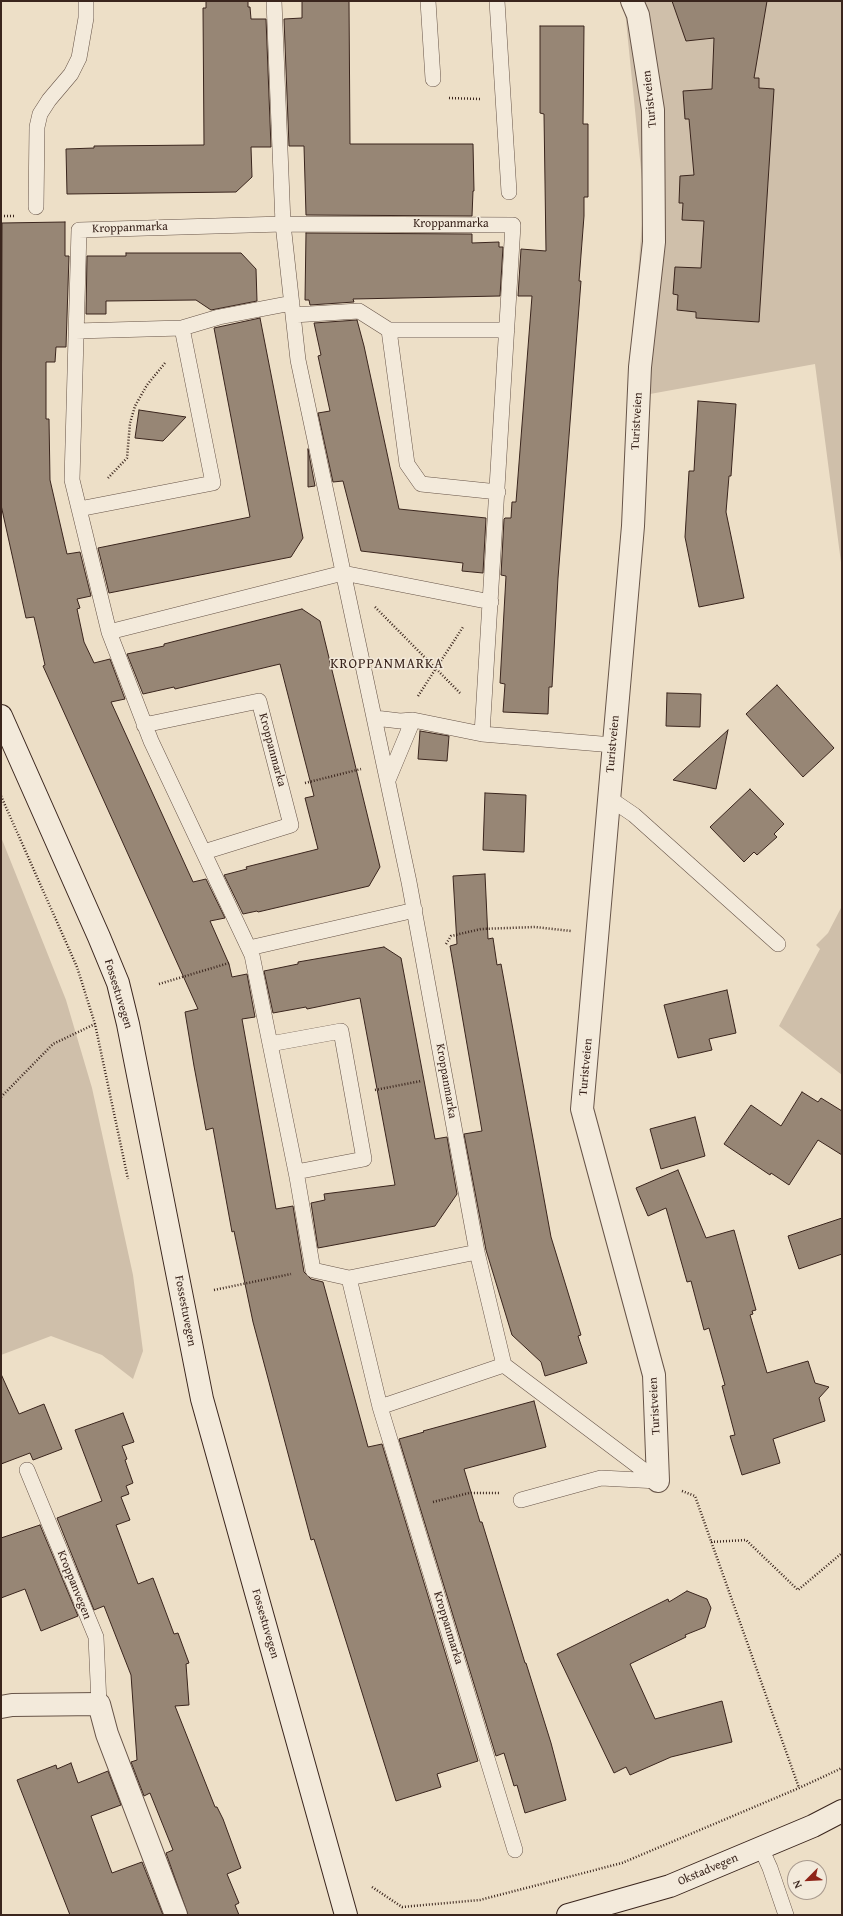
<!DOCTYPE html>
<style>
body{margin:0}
#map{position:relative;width:843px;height:1916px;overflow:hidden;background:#eddfc7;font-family:"Gentium Book Plus",serif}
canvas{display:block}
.frame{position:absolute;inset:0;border:2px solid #3a251d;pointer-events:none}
.north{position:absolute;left:787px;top:1860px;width:40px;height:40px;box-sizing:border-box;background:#f3eadb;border:1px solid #a99b8f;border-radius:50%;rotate:246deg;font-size:11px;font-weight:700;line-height:16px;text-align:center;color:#3a251d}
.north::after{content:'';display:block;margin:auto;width:14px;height:18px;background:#8f2418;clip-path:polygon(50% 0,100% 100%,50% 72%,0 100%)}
</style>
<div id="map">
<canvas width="843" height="1916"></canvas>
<div class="frame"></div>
<div class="north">N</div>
</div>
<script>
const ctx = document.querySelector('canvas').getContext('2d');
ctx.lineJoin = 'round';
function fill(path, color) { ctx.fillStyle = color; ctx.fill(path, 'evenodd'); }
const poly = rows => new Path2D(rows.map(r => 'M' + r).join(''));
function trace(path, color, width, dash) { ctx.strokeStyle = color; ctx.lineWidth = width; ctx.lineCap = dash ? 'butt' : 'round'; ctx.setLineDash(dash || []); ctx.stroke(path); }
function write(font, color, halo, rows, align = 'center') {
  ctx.font = font + ' "Gentium Book Plus",serif'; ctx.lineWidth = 3; ctx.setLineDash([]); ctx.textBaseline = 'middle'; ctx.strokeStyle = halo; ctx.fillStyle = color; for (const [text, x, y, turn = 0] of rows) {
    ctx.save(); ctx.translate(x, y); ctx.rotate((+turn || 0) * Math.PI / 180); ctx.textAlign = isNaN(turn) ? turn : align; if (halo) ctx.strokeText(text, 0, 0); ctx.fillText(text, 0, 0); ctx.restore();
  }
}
fill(poly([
 [624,1,842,1,842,570,815,364,628,398,644,199],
 [1,837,66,1000,92,1088,133,1275,143,1351,133,1379,102,1355,51,1336,1,1355],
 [842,906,842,1075,779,1026,820,949,816,945,828,933]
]), '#cfbfaa');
const building = poly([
 [206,1,248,1,248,7,250,7,251,19,266,19,271,147,251,147,252,177,236,192,67,194,66,149,94,148,94,146,204,145,203,8,206,8,206,1],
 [302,1,349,1,350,144,473,144,474,191,473,191,472,216,306,215,304,146,289,146,284,19,302,18,302,1],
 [672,1,767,1,754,78,759,78,759,88,774,89,759,322,696,318,696,312,677,310,678,295,673,294,675,267,701,268,704,221,682,220,683,203,679,203,680,176,694,175,689,119,685,119,683,91,712,89,714,38,686,41,672,1],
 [540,26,584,26,583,124,588,124,588,197,584,197,584,216,579,281,581,281,558,578,552,687,549,687,548,714,503,712,505,684,500,683,506,576,501,575,504,519,505,518,511,518,512,502,516,502,532,296,518,296,521,249,546,251,544,114,540,113,540,26],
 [65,222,65,256,69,256,66,347,56,347,55,362,46,362,46,419,49,419,50,480,67,554,80,552,91,596,77,599,80,608,77,609,84,642,94,663,110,659,125,699,111,702,193,882,206,879,225,918,210,921,229,964,232,977,247,974,255,1017,242,1019,276,1209,293,1206,304,1272,311,1279,323,1282,368,1447,382,1444,478,1761,437,1774,441,1787,396,1801,314,1539,311,1540,253,1322,234,1231,232,1232,213,1128,206,1130,194,1066,185,1012,198,1009,43,666,45,665,34,617,26,618,1,505,2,223,65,222],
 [306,233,472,234,472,243,499,242,499,247,503,247,500,296,353,299,354,302,310,305,309,300,305,300,306,233],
 [126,253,241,253,256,269,257,301,211,310,196,300,106,301,106,314,86,314,87,256,126,256,126,253],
 [260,318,303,538,291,557,109,593,98,548,250,517,214,328,260,318],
 [357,320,364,346,399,509,486,518,483,573,462,571,463,563,361,551,343,481,333,482,318,413,330,411,318,356,321,355,314,323,357,320],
 [698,401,736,404,731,476,729,476,726,512,744,598,699,607,685,537,689,471,694,471,698,401],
 [139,410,186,417,163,441,135,438,139,410],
 [308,449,315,486,308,487,308,449],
 [302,609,320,621,380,867,369,886,258,912,257,911,243,914,224,875,247,869,246,867,318,849,305,798,314,796,280,664,175,689,174,687,143,694,127,654,164,646,164,644,302,609],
 [777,685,834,748,803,777,746,714,777,685],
 [667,693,701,694,700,727,666,726,667,693],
 [728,730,716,789,673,780,728,730],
 [420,731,449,736,447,761,418,759,420,731],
 [750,789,784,824,774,834,777,837,757,855,754,852,744,862,710,827,750,789],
 [485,793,526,795,524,852,483,850,485,793],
 [485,874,488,939,493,938,497,965,501,964,551,1237,581,1335,578,1336,587,1363,545,1376,541,1362,512,1335,486,1250,464,1134,482,1131,450,946,457,944,453,876,485,874],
 [384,947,401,958,435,1139,447,1137,457,1194,435,1226,318,1248,311,1203,325,1200,324,1194,395,1185,360,998,307,1009,306,1007,273,1013,264,971,298,964,298,962,384,947],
 [727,990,736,1033,709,1039,712,1050,678,1058,664,1005,727,990],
 [802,1092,818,1102,821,1098,842,1111,842,1155,818,1140,789,1185,771,1173,770,1175,724,1144,751,1105,781,1126,802,1092],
 [695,1117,705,1156,661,1169,650,1129,695,1117],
 [678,1170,706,1238,734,1230,756,1310,752,1311,753,1314,750,1315,767,1373,808,1361,815,1383,829,1387,819,1398,825,1421,773,1439,780,1463,742,1475,730,1436,735,1435,722,1386,725,1385,709,1328,704,1330,691,1281,687,1282,666,1208,648,1216,636,1188,678,1170],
 [842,1218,842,1254,799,1269,788,1236,842,1218],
 [1,1374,19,1414,44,1404,62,1449,33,1460,30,1453,1,1464,1,1374],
 [534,1401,546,1447,464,1469,480,1522,482,1522,525,1663,526,1663,551,1743,566,1800,525,1813,517,1785,514,1786,504,1753,496,1756,399,1439,424,1432,423,1431,534,1401],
 [123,1413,134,1442,122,1446,127,1459,125,1460,133,1483,126,1486,129,1494,121,1497,130,1520,116,1525,138,1584,153,1578,174,1634,178,1633,189,1663,186,1664,189,1705,175,1706,215,1807,217,1807,223,1819,241,1868,227,1874,239,1903,235,1905,239,1915,188,1915,166,1853,173,1850,150,1793,144,1796,131,1762,137,1760,131,1675,104,1606,94,1610,57,1518,102,1501,75,1430,123,1413],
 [40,1525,78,1616,41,1631,25,1589,1,1598,1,1538,40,1525],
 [687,1591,707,1599,711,1608,705,1627,685,1635,686,1637,630,1664,655,1719,722,1701,732,1742,671,1757,630,1775,626,1767,614,1773,557,1654,668,1599,669,1602,687,1591],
 [71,1763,78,1783,108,1771,121,1805,91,1816,112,1873,142,1862,163,1915,70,1915,17,1780,56,1765,57,1769,71,1763]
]);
fill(building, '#978675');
trace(building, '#3a251d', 1);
const lane = poly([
 [274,1,283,224,298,360,409,882,477,1252,504,1365],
 [428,1,433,79],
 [497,1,509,192],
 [36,207,37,127,40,114,49,100,71,74,79,58,86,18,86,1],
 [293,315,359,311,389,330],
 [182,328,219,317,292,303],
 [76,331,182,328,213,483,79,509],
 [498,492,421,484,407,464,389,330,507,330],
 [109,632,343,573,491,602],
 [375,718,400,721,413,720],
 [144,725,259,701,291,825,204,852],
 [388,780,413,720,482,734,613,745],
 [609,798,634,815,778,944],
 [249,948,415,910],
 [270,1044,341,1031,364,1159,296,1172],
 [477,1252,349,1278,313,1270,297,1177,252,955,151,741,109,632,72,480,79,230,283,224,513,225,482,734],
 [349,1278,380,1407,515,1850],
 [504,1365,658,1481],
 [380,1407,504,1365],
 [27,1470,96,1637,99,1704],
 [521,1500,601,1478,658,1481],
 [761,1848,770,1868,786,1915]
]);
const street = poly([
 [632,1,638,15,653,110,654,242,640,367,633,526,582,1109,654,1375,658,1481],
 [1,1707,12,1705,99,1704,107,1734,176,1915]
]);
const secondary = poly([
 [1,716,99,937,118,983,128,1024,202,1399,346,1915],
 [568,1915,670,1886,813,1826,842,1811]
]);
trace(lane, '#675448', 16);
trace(street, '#675448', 24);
trace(secondary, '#3a251d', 24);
trace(poly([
 [449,98,480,99],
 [1,216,15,216],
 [108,478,127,458,130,423,135,406,147,385,165,363],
 [375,607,460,693],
 [418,696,463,627],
 [305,783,361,769],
 [1,796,77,967,95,1024,128,1179],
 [446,944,451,936,481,929,535,927,571,931],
 [159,984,229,963],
 [375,1090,421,1081],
 [1,1097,53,1044,95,1024],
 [214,1290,291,1274],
 [682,1491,695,1496,799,1788],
 [433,1502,469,1493,499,1493],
 [711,1542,746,1540,798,1590,842,1553],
 [372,1887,402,1907,480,1900,622,1863,799,1788,842,1768]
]), '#3a251d', 2.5, [1, 2]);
trace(lane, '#f3eadb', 15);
trace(street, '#f3eadb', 22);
trace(secondary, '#f3eadb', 22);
write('12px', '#3a251d', '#f3eadb', [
 ["Turistveien",650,99,-96],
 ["Kroppanmarka",451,224],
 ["Kroppanmarka",130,228,-2],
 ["Turistveien",637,421,-87],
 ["Turistveien",613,744,-85],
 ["Kroppanmarka",272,750,75],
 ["Fossestuvegen",118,994,73],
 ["Turistveien",586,1067,-85],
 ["Kroppanmarka",446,1081,80],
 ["Fossestuvegen",185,1311,79],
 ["Turistveien",655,1406,-93],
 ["Kroppanvegen",74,1585,68],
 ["Fossestuvegen",265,1624,74],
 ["Kroppanmarka",448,1628,73],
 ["Okstadvegen",708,1870,-23]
]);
ctx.letterSpacing = '1px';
write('14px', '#3a251d', '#f3eadb', [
 ["KROPPANMARKA",387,664]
]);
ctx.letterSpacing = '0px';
</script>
